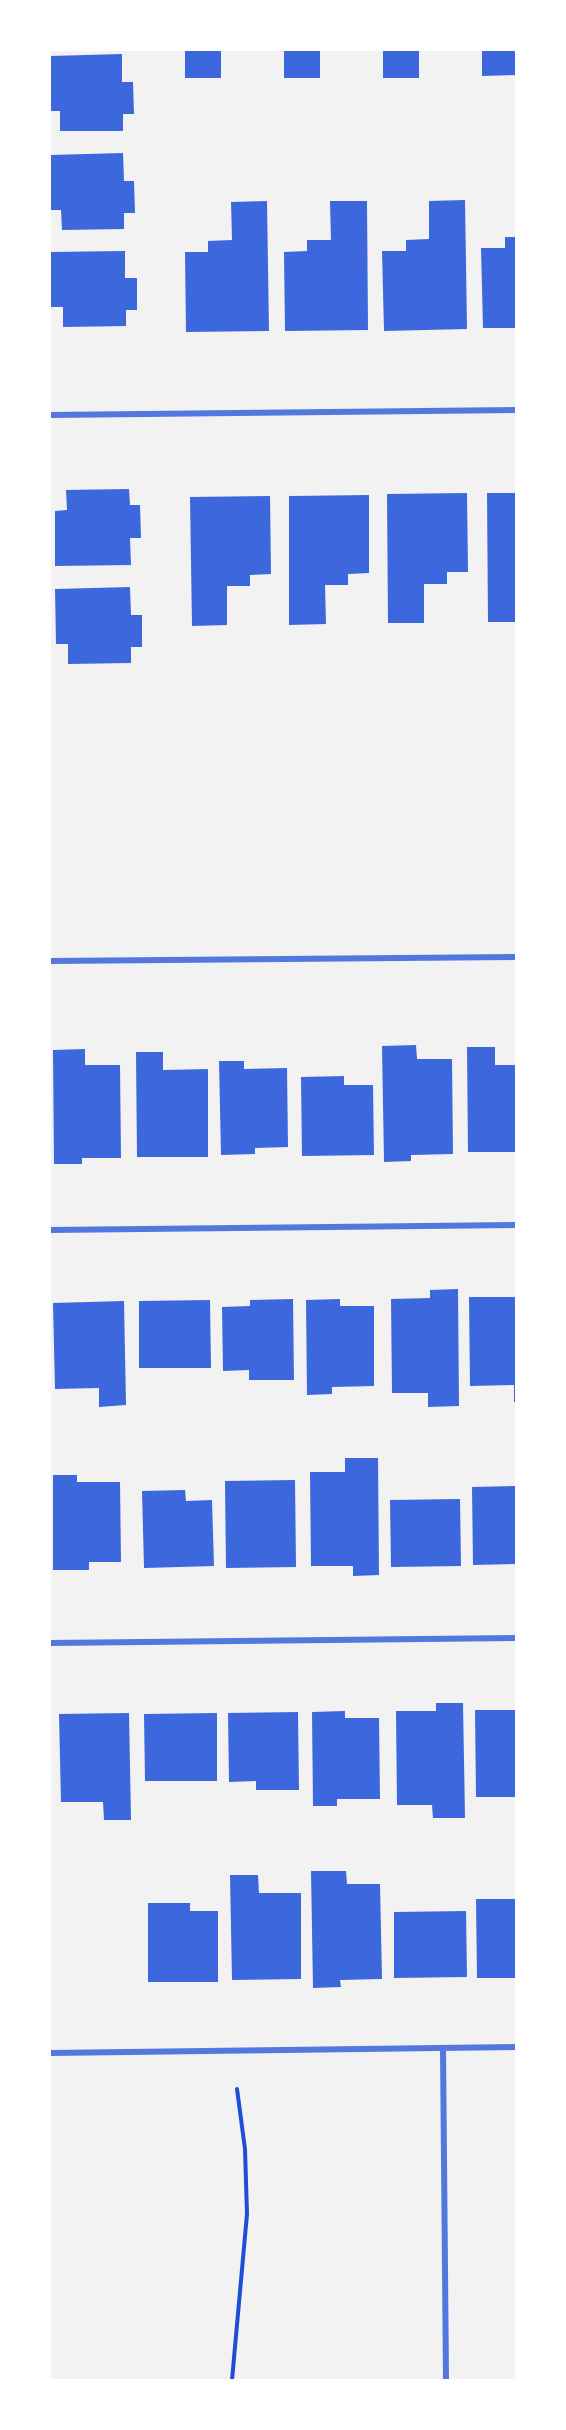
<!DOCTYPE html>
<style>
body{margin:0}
#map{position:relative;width:566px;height:2430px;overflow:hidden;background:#f2f2f2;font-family:"Titillium Web",sans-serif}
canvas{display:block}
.frame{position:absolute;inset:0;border:51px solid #fff;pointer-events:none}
</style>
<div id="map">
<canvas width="566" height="2430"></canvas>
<div class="frame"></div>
</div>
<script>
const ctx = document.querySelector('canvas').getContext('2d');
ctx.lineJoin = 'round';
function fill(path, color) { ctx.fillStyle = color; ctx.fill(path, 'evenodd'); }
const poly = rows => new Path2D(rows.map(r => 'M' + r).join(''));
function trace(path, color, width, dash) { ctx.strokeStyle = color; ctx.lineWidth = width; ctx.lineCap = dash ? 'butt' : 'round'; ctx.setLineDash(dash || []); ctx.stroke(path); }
fill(poly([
 [185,50,221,50,221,78,185,78],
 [284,50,320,50,320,78,284,78],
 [383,50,419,50,419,78,383,78],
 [482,50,516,50,516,75,482,76],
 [122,54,122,82,133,82,134,114,123,114,123,131,60,131,60,111,50,111,50,56],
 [123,153,124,181,134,181,135,213,124,213,124,229,62,230,61,210,50,210,50,155],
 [465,200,467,329,384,331,382,251,406,251,406,240,429,239,429,201],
 [267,201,269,331,186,332,185,252,208,252,208,241,232,240,231,202],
 [330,201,367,201,368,330,285,331,284,252,307,251,307,240,331,240],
 [505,237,516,237,516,328,483,328,481,248,505,248],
 [125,251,125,278,137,278,137,310,126,310,126,326,63,327,63,307,51,307,50,252],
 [129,489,130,505,140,505,141,538,130,538,131,565,55,566,55,511,67,510,66,490],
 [467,493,468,572,447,572,447,584,424,584,424,623,388,623,387,494],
 [487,493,516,493,516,622,488,622],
 [369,495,369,573,348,574,348,585,325,585,326,624,289,625,289,496],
 [270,496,271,574,250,575,250,586,227,586,227,625,192,626,190,497],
 [130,587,131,615,142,615,142,647,131,647,131,663,68,664,68,644,56,644,55,589],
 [416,1045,417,1059,452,1059,453,1154,411,1155,411,1161,384,1162,382,1046],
 [467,1047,495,1047,495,1065,516,1065,516,1152,468,1152],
 [85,1049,85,1065,120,1065,121,1158,82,1158,82,1164,54,1164,53,1050],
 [136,1052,163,1052,163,1070,208,1069,208,1157,137,1157],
 [219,1061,244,1061,244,1069,287,1068,288,1147,255,1148,255,1154,221,1155],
 [344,1076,344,1085,373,1085,374,1155,302,1156,301,1077],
 [458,1289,459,1406,428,1407,428,1393,392,1393,391,1299,430,1298,430,1290],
 [469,1297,516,1297,516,1402,514,1402,514,1385,470,1386],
 [293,1299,294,1380,249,1380,249,1370,223,1371,222,1307,250,1306,250,1300],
 [340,1299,340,1306,374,1306,374,1386,332,1387,332,1394,307,1395,306,1300],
 [210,1300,211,1368,139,1368,139,1301],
 [124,1301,126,1405,99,1407,99,1388,55,1389,53,1303],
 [345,1458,378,1458,379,1575,353,1576,353,1566,311,1566,310,1472,345,1472],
 [53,1475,77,1475,77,1482,120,1482,121,1562,89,1562,89,1570,53,1570],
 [295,1480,296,1567,226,1568,225,1481],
 [516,1486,516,1564,473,1565,472,1487],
 [185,1490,186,1501,212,1500,214,1566,144,1568,142,1491],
 [460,1499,461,1566,391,1567,390,1500],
 [436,1703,463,1703,465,1818,433,1818,432,1805,397,1805,396,1711,436,1711],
 [475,1710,516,1710,516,1797,476,1797],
 [345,1711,345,1718,379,1718,380,1799,337,1799,337,1806,313,1806,312,1712],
 [298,1712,299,1790,256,1790,256,1781,229,1782,228,1713],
 [129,1713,131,1820,104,1820,103,1802,61,1802,59,1714],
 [217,1713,217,1781,145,1781,144,1714],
 [311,1871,346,1871,347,1884,380,1884,382,1979,340,1980,341,1987,313,1988],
 [230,1875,258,1875,259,1893,301,1893,301,1979,232,1980],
 [476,1899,516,1899,516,1978,477,1978],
 [148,1903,190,1903,190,1911,218,1911,218,1982,148,1982],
 [466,1911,467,1977,394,1978,394,1912]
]), '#3d67dc');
trace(poly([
 [232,2380,247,2214,245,2149,237,2089]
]), '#1d4ed8', 4);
trace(poly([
 [50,415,516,410],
 [50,961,516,957],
 [50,1230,516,1225],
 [50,1643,516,1638],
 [443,2048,446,2380],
 [50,2053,516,2047]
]), '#5277de', 6);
</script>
